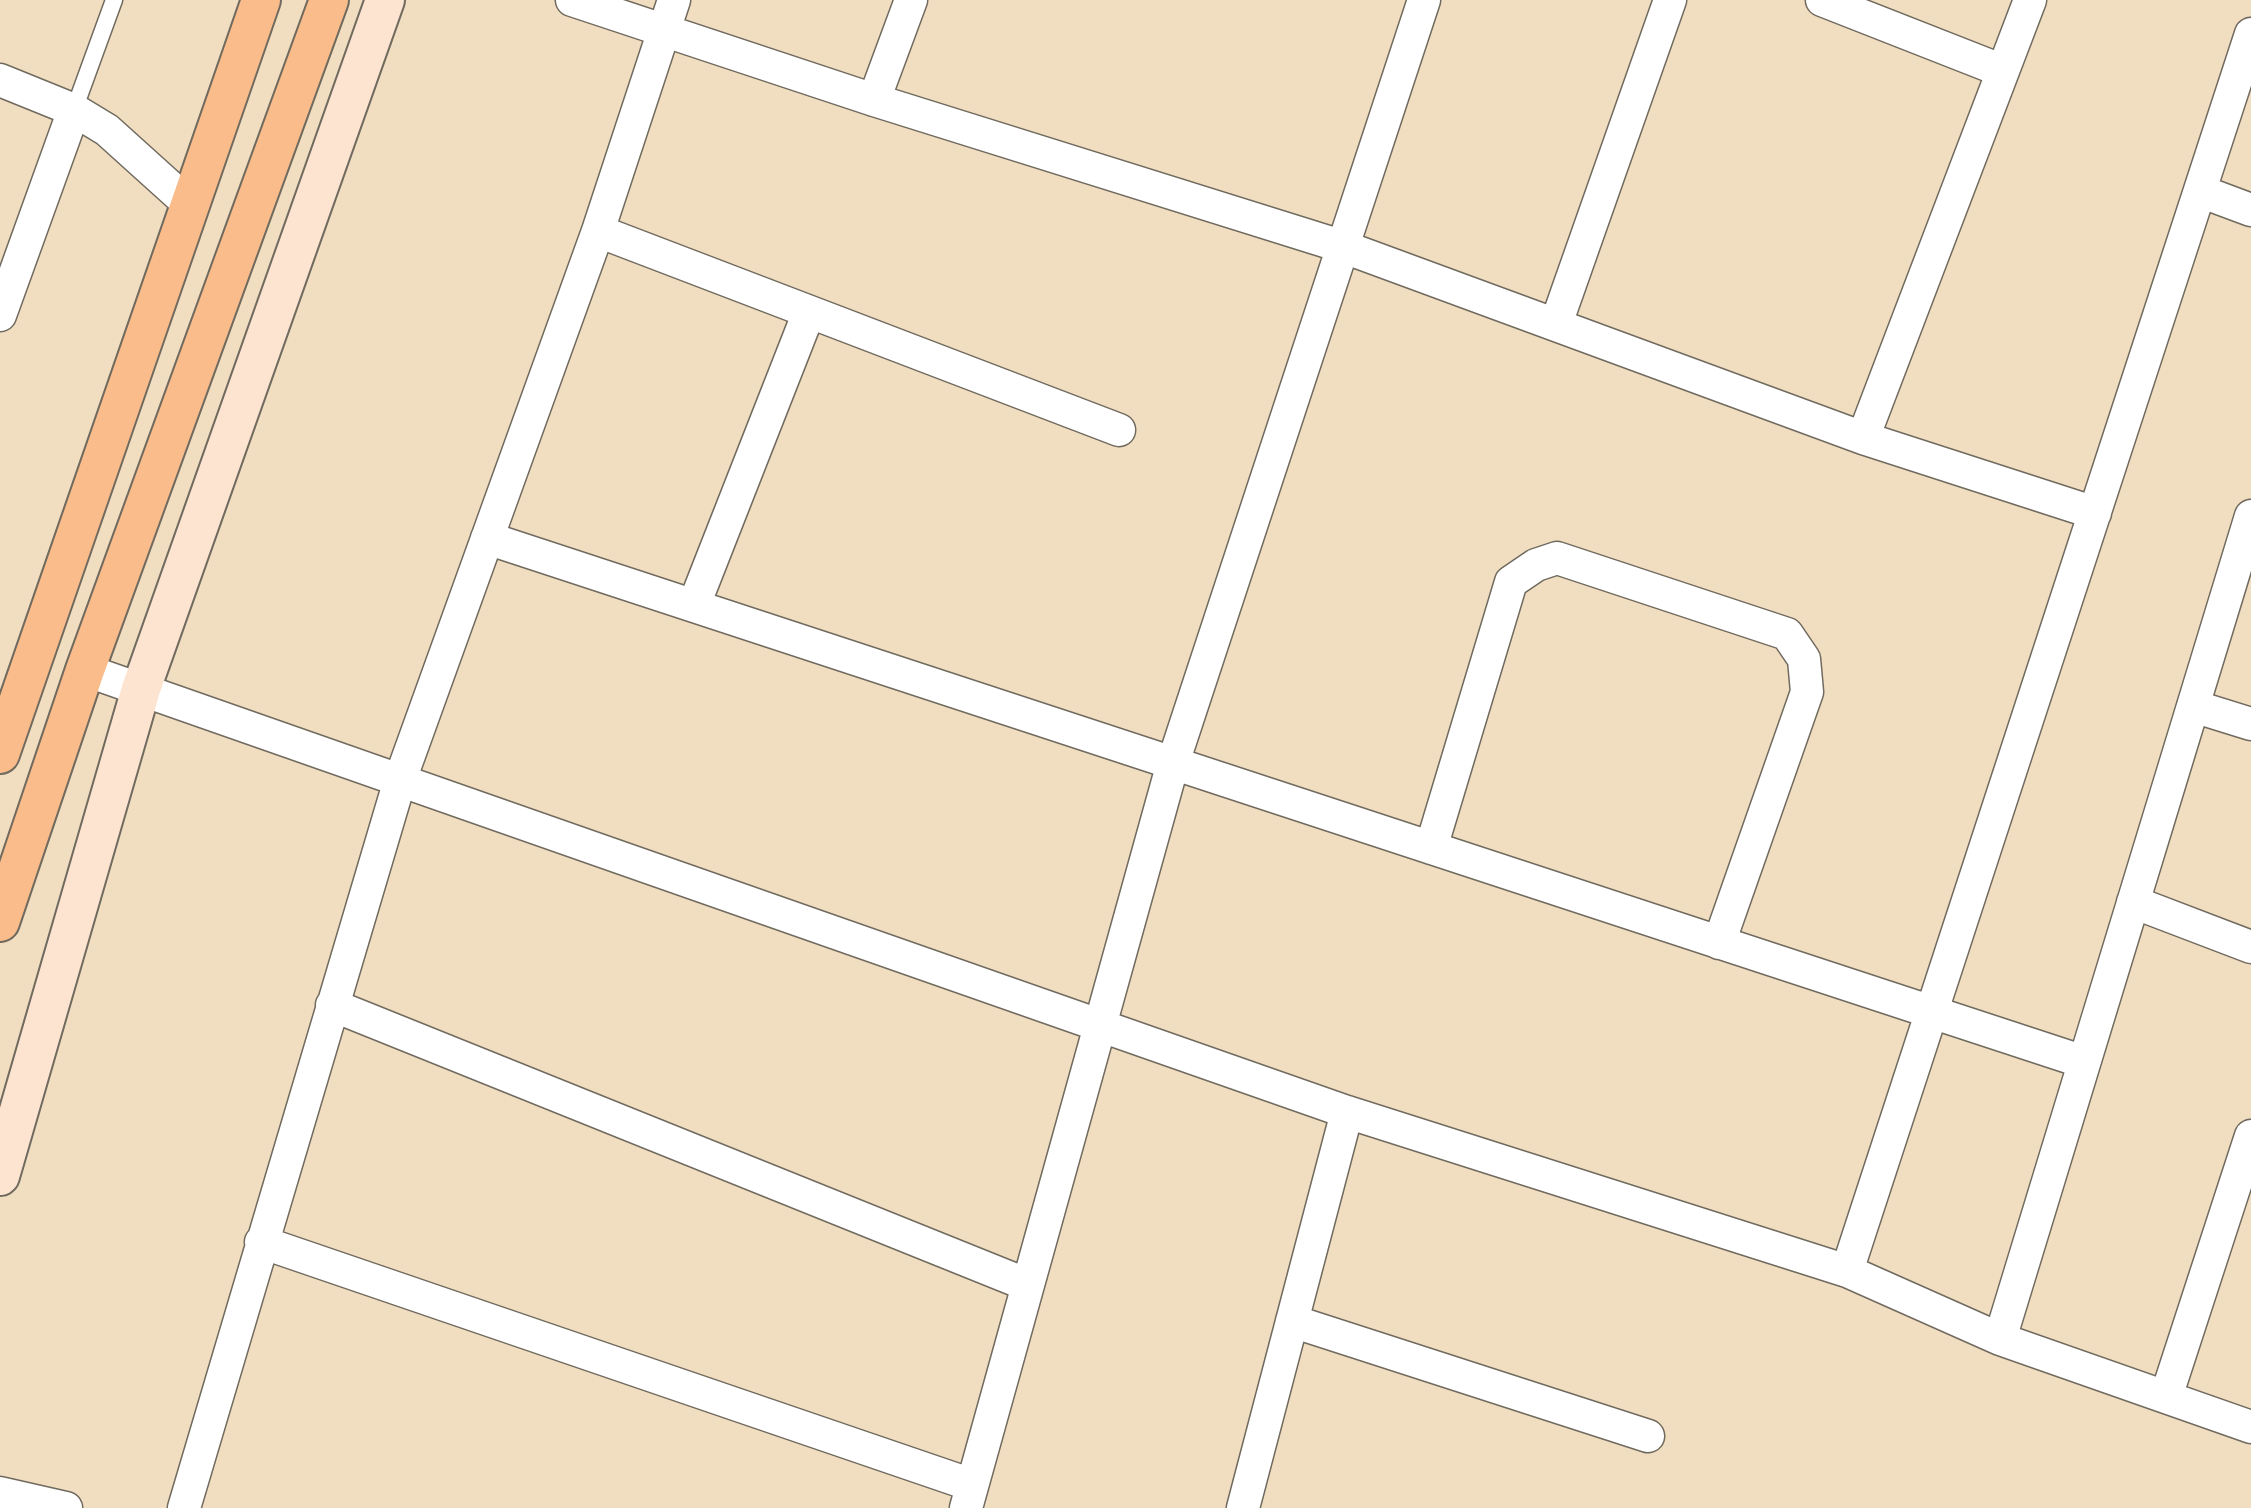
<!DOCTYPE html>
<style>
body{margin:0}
canvas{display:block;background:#f1dec0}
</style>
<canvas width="2251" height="1508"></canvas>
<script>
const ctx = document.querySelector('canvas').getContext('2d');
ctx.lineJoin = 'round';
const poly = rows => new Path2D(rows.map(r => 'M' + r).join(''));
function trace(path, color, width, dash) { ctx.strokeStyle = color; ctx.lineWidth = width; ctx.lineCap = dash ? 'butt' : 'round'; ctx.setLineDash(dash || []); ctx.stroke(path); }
const lane = poly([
 [74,110,114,0]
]);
const street = poly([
 [572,0,874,100,1344,247,1863,438,2095,513],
 [1822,0,2003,71],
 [0,80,74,110],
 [874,100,911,0],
 [2200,191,2251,210],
 [598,231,1119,430],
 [0,315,74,110,107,130,189,204],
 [1556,324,1670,0],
 [1863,438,2030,0],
 [487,538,2084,1062],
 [694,605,809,312],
 [85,670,1347,1112,1847,1271,2000,1339,2251,1427],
 [2193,706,2251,724],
 [1431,848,1511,582,1536,565,1557,558,1787,634,1804,659,1807,692,1719,943],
 [2133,902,2251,947],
 [332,1005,1028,1285],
 [261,1242,972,1485],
 [1847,1271,2251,34],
 [1292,1321,1648,1436],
 [2000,1339,2251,516],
 [2166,1397,2251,1136],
 [0,1493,66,1508],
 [184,1508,400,780,598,231,674,0],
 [966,1508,1173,763,1424,0],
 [1243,1508,1347,1112]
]);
const secondary = poly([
 [0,1176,141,689,385,0]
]);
const primary = poly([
 [0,754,261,0],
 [0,922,85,670,329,0]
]);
trace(lane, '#706a5f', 19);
trace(street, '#706a5f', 35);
trace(secondary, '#706a5f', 42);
trace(primary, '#706a5f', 42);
trace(lane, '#fff', 16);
trace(street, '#fff', 32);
trace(secondary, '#fde4d0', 38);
trace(primary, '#f9bc8a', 38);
</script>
